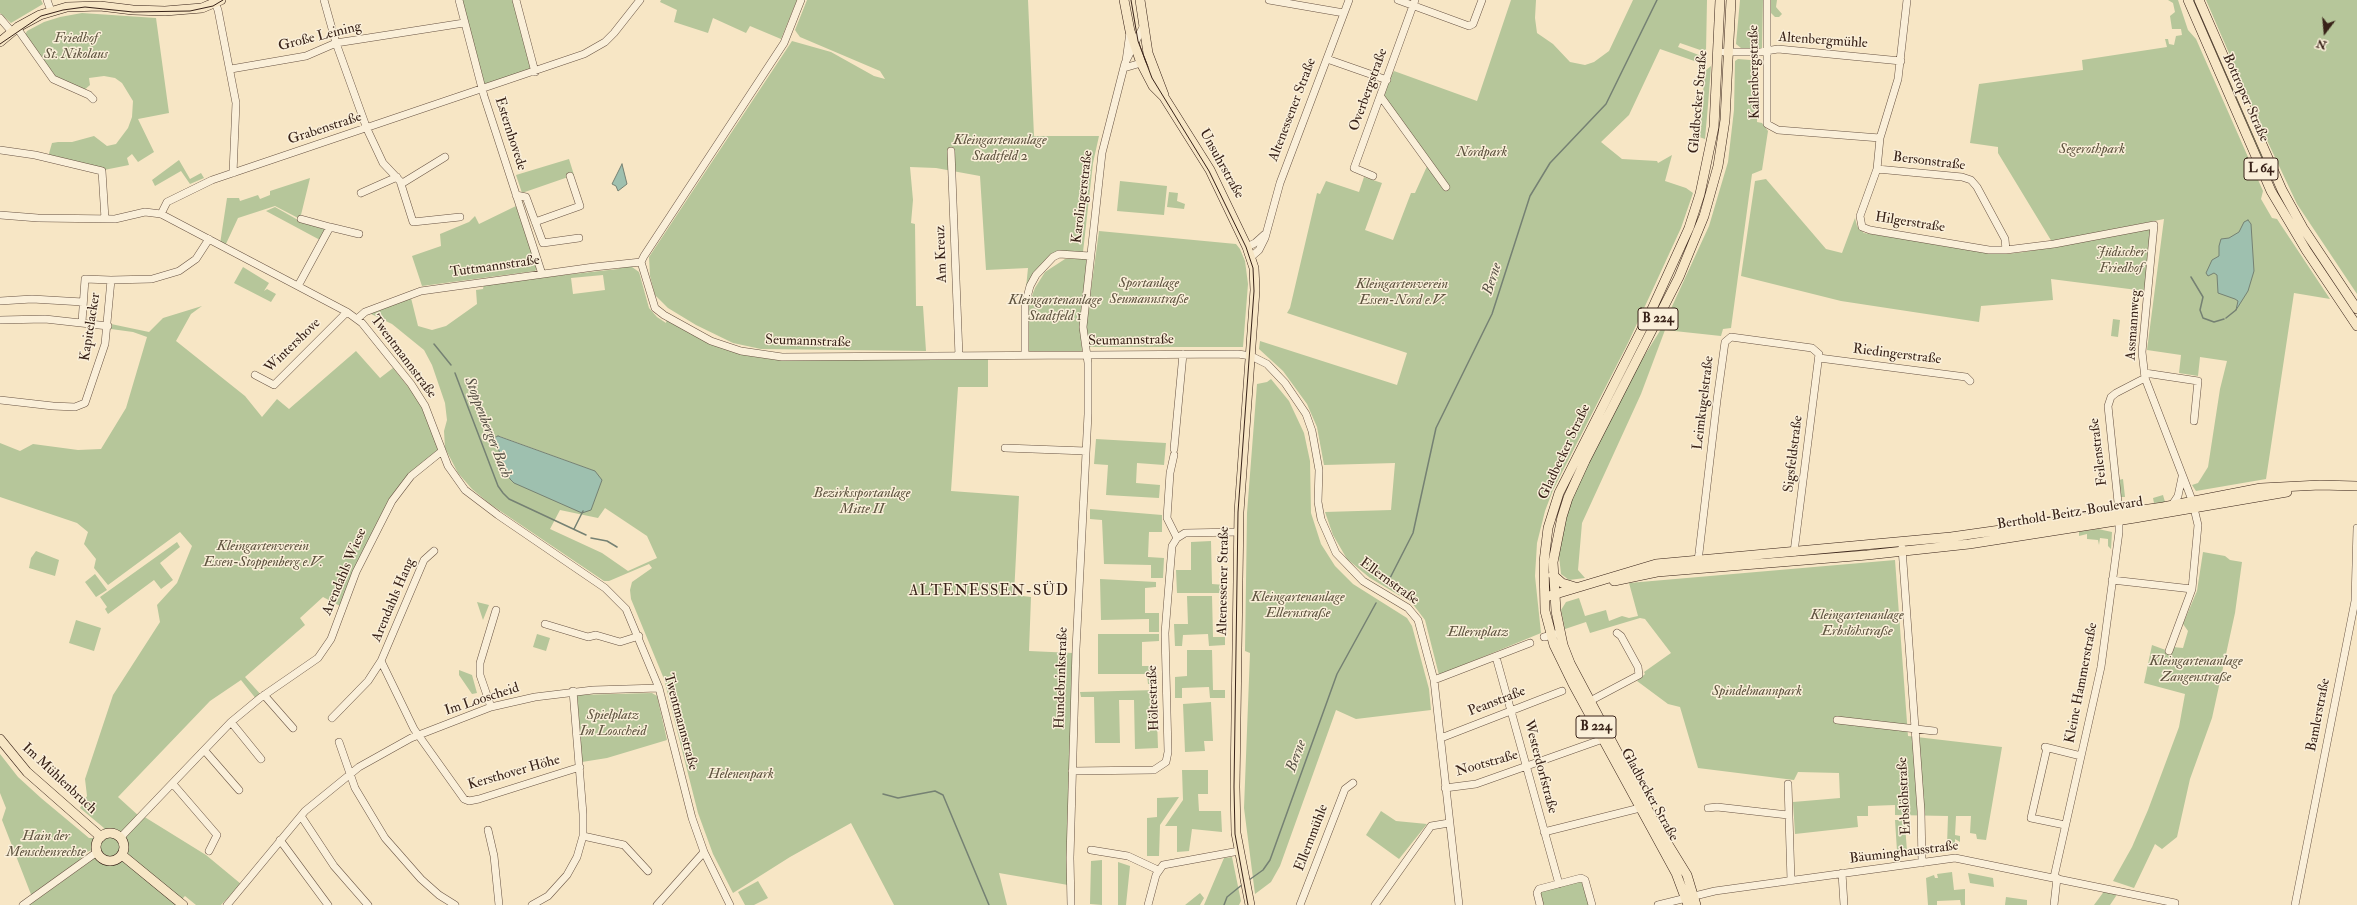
<!DOCTYPE html>
<meta charset="utf-8">
<style>
body{margin:0}
#map{position:relative;width:2357px;height:905px;overflow:hidden;background:#f7e6c5;font-family:"IM FELL Double Pica",serif}
canvas{display:block}
.north{position:absolute;left:2305px;top:12px;width:40px;height:40px;-webkit-text-stroke:3px #faefd9;paint-order:stroke;rotate:196deg;font-size:11px;font-weight:700;line-height:16px;text-align:center;color:#382218}
.north::after{content:'';display:block;margin:auto;width:14px;height:18px;background:#382218;clip-path:polygon(50% 0,100% 100%,50% 72%,0 100%)}
</style>
<div id="map">
<canvas width="2357" height="905"></canvas>
<div class="north">N</div>
</div>
<script>
const ctx = document.querySelector('canvas').getContext('2d');
ctx.lineJoin = 'round';
function fill(path, color) { ctx.fillStyle = color; ctx.fill(path, 'evenodd'); }
const poly = rows => new Path2D(rows.map(r => 'M' + r).join(''));
function trace(path, color, width, dash) { ctx.strokeStyle = color; ctx.lineWidth = width; ctx.lineCap = dash ? 'butt' : 'round'; ctx.setLineDash(dash || []); ctx.stroke(path); }
function write(font, color, halo, rows, align = 'center') {
  ctx.font = font + ' "IM FELL Double Pica",serif'; ctx.lineWidth = 3; ctx.setLineDash([]); ctx.textBaseline = 'middle'; ctx.strokeStyle = halo; ctx.fillStyle = color; for (const [text, x, y, turn = 0] of rows) {
    ctx.save(); ctx.translate(x, y); ctx.rotate((+turn || 0) * Math.PI / 180); ctx.textAlign = isNaN(turn) ? turn : align; if (halo) ctx.strokeText(text, 0, 0); ctx.fillText(text, 0, 0); ctx.restore();
  }
}
fill(poly([
 [0,0,41,0,43,4,11,23,0,13],
 [460,0,515,0,535,70,483,88],
 [661,0,797,0,781,39,750,26,746,33,713,18,708,33,674,22,677,10,660,2],
 [807,0,1028,0,1034,136,1099,136,1093,163,1083,252,1061,252,1026,288,1028,268,986,270,980,176,936,168,910,167,913,200,911,223,915,224,916,306,923,306,926,351,761,349,733,343,696,325,668,308,655,295,650,276,649,257,792,41,831,52,874,76,885,79,880,71,800,37,797,33,795,30],
 [1511,0,1536,0,1535,18,1537,33,1553,44,1570,62,1585,65,1594,62,1609,51,1633,0,1707,0,1706,52,1680,43,1678,47,1704,57,1700,63,1660,49,1629,115,1601,142,1622,159,1657,161,1658,163,1672,155,1665,181,1686,188,1693,193,1681,228,1628,343,1553,490,1545,511,1537,543,1535,576,1541,633,1439,675,1425,620,1412,603,1370,578,1347,559,1333,535,1325,512,1391,510,1395,463,1324,465,1317,427,1307,404,1283,371,1259,349,1260,341,1397,385,1407,353,1287,313,1290,308,1317,193,1320,194,1326,181,1359,192,1364,177,1382,183,1365,230,1393,240,1411,193,1415,193,1428,164,1382,97,1388,80,1394,71,1477,101],
 [1740,0,1763,0,1762,48,1741,48,1736,44],
 [1771,0,1777,0,1776,7,1782,14,1779,17,1775,17,1771,13],
 [2168,0,2178,0,2188,30,2196,39,2263,191,2261,199,2272,218,2277,219,2330,299,2294,293,2266,479,2196,491,2192,485,2198,483,2208,467,2220,389,2227,361,2200,357,2198,376,2179,373,2181,355,2147,350,2164,219,2052,242,1998,153,1998,147,1970,143,1979,84,2083,70,2082,60,2167,47,2165,39,2168,39,2169,44,2174,45,2176,36,2182,35,2181,29,2172,29,2170,16,2175,12,2173,3],
 [2191,0,2195,0,2267,167,2264,168],
 [2206,0,2357,0,2357,294,2297,204,2264,134],
 [82,13,156,18,169,113,138,119,154,152,138,162,132,154,127,158,129,165,104,170,48,157,52,143,58,142,72,142,94,136,107,146,116,144,128,128,132,117,133,101,122,83,115,78,104,76,89,78,90,85,83,91,55,78,25,35,27,31,44,22,60,17],
 [1738,59,1763,61,1763,63,1759,63,1757,122,1762,123,1768,131,1762,170,1752,174,1731,328,1723,329,1721,336,1665,330,1641,394,1582,523,1578,570,1585,578,1569,580,1561,574,1559,556,1563,517,1624,388,1663,326,1709,226,1728,162,1734,110,1735,61],
 [1711,66,1708,105,1705,139,1699,137,1705,71],
 [569,159,574,175,522,193,516,175],
 [179,160,190,179,201,173,204,178,190,184,181,171,155,186,152,180],
 [310,178,300,219,275,206,238,218,225,246,220,244,227,198,239,198,240,201,258,195,260,199,270,195,270,191],
 [1766,179,1826,249,1842,253,1855,218,1857,226,1864,233,2007,254,2024,252,2151,229,2145,291,2051,279,2053,300,1981,306,1979,322,1841,301,1741,276,1755,181],
 [1120,181,1167,186,1164,215,1117,211],
 [1169,192,1178,193,1177,201,1185,204,1184,209,1167,207],
 [516,206,537,268,535,271,422,286,412,256,441,246,440,234,469,222,475,216,479,224],
 [275,207,298,220,328,227,320,240,266,211],
 [1099,231,1236,244,1240,249,1245,261,1248,284,1243,347,1089,347,1086,326],
 [1087,257,1081,326,1082,351,1029,351,1028,306,1035,288,1045,272,1065,259],
 [624,266,632,267,639,272,649,308,657,317,666,323,667,318,705,339,761,355,988,356,988,387,958,387,951,491,1019,496,1014,595,1031,597,1029,651,1073,653,1068,885,999,873,1007,905,894,905,851,823,790,857,733,893,713,854,698,813,664,679,631,599,630,590,632,582,652,568,649,564,609,581,604,581,490,504,472,489,458,473,445,448,444,431,447,420,445,403,432,365,424,350,392,324,369,313,411,298,418,326,432,330,446,326,477,304,476,290,483,289,484,284,618,269],
 [603,275,605,290,573,294,571,278],
 [499,436,595,471,494,438],
 [605,508,647,536,657,558,628,571,602,553,550,529,560,510,598,518],
 [243,267,269,283,264,291,267,289,276,294,271,302,234,283],
 [202,306,191,314,176,341,245,396,262,417,277,399,289,409,356,351,380,378,393,368,418,399,441,451,402,484,342,607,323,597,300,618,305,625,245,677,262,696,257,700,241,680,210,701,118,797,140,817,143,816,206,855,241,884,221,905,196,905,185,896,176,905,29,905,91,861,97,852,97,843,104,828,80,808,87,796,85,779,113,695,160,622,157,605,177,583,192,546,180,532,108,585,94,568,96,559,84,544,88,532,77,523,0,497,0,443,20,451,33,444,78,450,101,449,126,408,147,337,133,332,111,329,111,324,149,332,163,318],
 [2113,319,2120,320,2118,337,2111,336],
 [1271,379,1289,401,1304,433,1310,461,1311,513,1321,544,1335,566,1353,584,1407,618,1412,626,1429,689,1431,710,1356,719,1336,710,1280,866,1271,882,1255,894,1244,808,1250,653,1245,651,1247,513,1257,384,1267,382],
 [1096,439,1166,443,1164,465,1137,463,1136,483,1160,485,1159,498,1106,495,1108,465,1094,464],
 [2123,479,2125,497,2121,497,2119,480],
 [2163,495,2165,502,2154,503,2153,498],
 [1090,509,1162,515,1162,532,1149,532,1148,557,1164,558,1163,578,1151,578,1151,565,1104,564,1102,520,1090,519],
 [2098,529,2112,532,2111,549,2108,546,2108,539,2100,538,2099,545,2098,540,2087,539,2087,534,2079,536,2079,532],
 [1211,541,1212,584,1225,585,1225,593,1177,593,1176,570,1191,570,1191,542],
 [177,542,180,547,160,563,173,580,161,589,154,580,108,614,105,609,107,607,100,597],
 [36,551,59,560,55,576,29,568,31,558],
 [2203,552,2225,556,2230,560,2242,562,2235,613,2212,718,2190,779,2177,837,2162,849,2155,844,2134,888,2113,881,2132,847,2148,810,2179,727,2185,694,2144,683,2152,645,2171,652,2173,647,2183,648,2188,631,2183,624,2197,591],
 [1895,560,1908,736,2002,747,1986,840,1977,839,1976,834,1970,833,1971,816,1956,816,1955,835,1960,836,1960,842,1955,839,1955,844,1947,845,1948,816,1895,815,1895,805,1868,806,1868,816,1857,816,1858,827,1795,834,1793,802,1840,798,1839,773,1798,772,1794,780,1698,768,1680,707,1668,704,1637,681,1645,674,1644,672,1671,653,1645,619,1640,618,1590,633,1586,622,1565,629,1561,610,1566,602,1579,598,1585,616,1606,610,1609,621,1622,616,1629,618,1638,616,1629,583],
 [95,574,107,590,96,597,85,582],
 [1100,579,1156,582,1156,587,1145,588,1145,613,1159,613,1159,632,1149,632,1149,619,1101,620],
 [1187,596,1212,596,1213,637,1225,637,1225,645,1209,646,1208,634,1183,635,1182,646,1175,646,1174,624,1188,624],
 [477,602,489,605,483,620],
 [76,620,101,628,94,651,69,643],
 [537,634,550,638,546,651,533,647],
 [1098,634,1159,634,1159,641,1142,642,1142,666,1156,666,1156,684,1148,684,1147,674,1098,674],
 [1187,650,1212,650,1213,690,1225,690,1225,698,1210,698,1209,687,1182,688,1182,698,1175,698,1175,677,1187,676],
 [459,670,472,675,477,693,472,694,459,675],
 [1156,690,1158,748,1135,749,1134,700,1119,700,1120,743,1095,743,1094,697,1081,697,1080,692],
 [652,693,657,696,667,740,607,758,582,762,577,695],
 [1211,702,1213,741,1204,741,1205,751,1185,752,1183,704],
 [0,754,18,777,41,798,89,838,94,838,95,843,92,850,87,852,69,871,32,897,2,820,6,808,0,793],
 [1182,770,1208,770,1208,794,1198,794,1199,811,1221,811,1222,832,1192,829,1189,851,1177,852,1177,826,1165,826,1183,800],
 [1179,797,1160,825,1159,856,1147,856,1147,818,1157,817,1157,798],
 [1381,811,1396,821,1427,824,1399,859,1366,835],
 [1895,820,1902,820,1903,825,1905,825,1907,851,1897,851],
 [1232,857,1241,901,1239,905,1204,905,1224,858],
 [1102,860,1102,905,1090,904,1091,861],
 [1118,862,1130,866,1126,905,1118,905],
 [1952,872,1954,890,1965,889,1965,905,1961,905,1960,900,1937,901,1937,905,1928,905,1926,878,1934,875,1935,878,1938,878,1937,874],
 [1968,873,1993,878,1994,887,1970,883],
 [1581,880,1584,882,1589,905,1542,905,1539,893,1541,890],
 [758,881,768,898,754,905,745,905,738,892],
 [2105,890,2118,893,2110,905,2094,905],
 [1200,893,1204,898,1200,905,1185,905],
 [2006,897,2027,900,2027,905,2005,905]
]), '#b6c69a');
const water = poly([
 [622,164,627,184,618,191,616,186,612,184,622,164],
 [2248,220,2251,224,2254,271,2248,291,2236,310,2238,301,2235,299,2218,293,2217,275,2214,273,2208,276,2206,273,2212,260,2219,256,2219,246,2221,239,2229,238,2239,232,2244,222,2248,220],
 [498,436,595,471,602,480,591,510,582,513,514,483,510,479,494,438,498,436]
]);
fill(water, '#9ec0af');
trace(water, '#758173', 1);
trace(poly([
 [2191,277,2203,297,2200,310,2203,318,2214,322,2224,319],
 [2226,318,2236,310],
 [434,344,451,365],
 [455,373,498,486,503,493,509,499,586,535],
 [574,529,583,511],
 [591,538,607,541,617,547],
 [1387,584,1413,533,1436,428,1492,314,1530,196,1550,163,1606,104,1657,0],
 [883,794,898,798,935,791,943,795,989,905],
 [1249,880,1263,870,1270,860,1337,674,1376,603],
 [1224,905,1227,897,1243,884]
]), '#758173', 1.5);
const minor = poly([
 [47,0,51,11],
 [324,0,336,43,367,129,383,163,400,181,413,222,460,217],
 [459,0,484,96,542,274],
 [516,0,535,72],
 [801,0,784,43,644,256,641,262,655,308,664,315,711,341,741,351,782,357,1238,354,1251,356,1267,364,1285,383,1306,414,1312,431,1319,470,1318,502,1321,519,1336,553,1363,581,1408,608,1418,620,1434,680,1459,905],
 [1269,0,1344,13],
 [1398,0,1469,26,1473,24,1482,0],
 [1767,0,1767,124,1778,130,1880,138],
 [1907,0,1898,79,1880,138,1877,169,1860,216,1862,227,1870,230,1989,250,2006,250,2054,244,2154,225,2142,352,2145,378,2192,500,2198,525,2192,589,2169,651],
 [215,3,218,10,236,103,233,173],
 [0,18,12,32],
 [17,28,53,79,89,95,93,99],
 [1724,52,1760,52,1778,49,1901,61],
 [1327,59,1387,80],
 [1126,61,1130,32],
 [1124,68,1141,63],
 [231,69,306,56,336,43,464,23],
 [1381,97,1446,187],
 [0,150,35,155,102,171,105,219],
 [951,151,959,356],
 [1877,169,1962,177,1971,180,1977,187,2005,239,2006,250],
 [1373,176,1354,168,1415,0],
 [401,184,445,157],
 [361,193,397,177],
 [516,195,526,197,543,243,579,238],
 [161,214,167,202,212,180,584,54,605,42,614,33,640,0],
 [0,215,38,218,115,219,145,212,161,214,347,312,362,323,411,384,425,406,448,466,465,490,498,515,605,588,626,609,659,688,692,818,704,852,730,905],
 [301,219,330,227],
 [535,222,580,206,570,176],
 [1247,247,1255,243,1265,234],
 [1251,257,1259,250,1265,238,1280,183,1349,0],
 [298,286,330,227,359,234],
 [0,301,32,299,83,302],
 [357,319,365,312,421,291,594,267,641,262],
 [0,320,45,319,108,326],
 [82,322,85,279,111,280],
 [1025,355,1025,305,1030,286,1036,275,1053,257,1059,254,1090,256],
 [1819,358,1966,377,1970,381],
 [2145,373,2198,381,2194,421],
 [255,375,274,385,347,312],
 [0,400,53,406,75,407,85,403,105,344,111,280,152,279,179,271,196,259,209,239],
 [1005,448,1086,451],
 [1174,449,1183,354],
 [1174,455,1170,473,1167,518,1177,538],
 [2172,505,2178,496,2182,477],
 [1902,548,1921,811,1922,863],
 [1701,564,1698,560,1699,553,1717,400,1725,342,1731,337,1812,348,1819,354,1794,552],
 [2112,580,2192,589],
 [545,624,588,637,596,635,620,642,639,636],
 [1544,637,1560,633],
 [1496,657,1559,884],
 [381,661,414,729,464,799,469,801,479,799,580,767],
 [1434,680,1530,643],
 [264,695,293,728],
 [1590,701,1639,675,1638,667,1621,636,1617,633],
 [491,707,480,675,480,663,496,610],
 [332,718,368,681,381,661,424,560,434,551],
 [1837,720,1934,731],
 [231,722,261,759],
 [1441,738,1562,691],
 [339,742,355,788,385,838,421,879,439,895,455,905],
 [2045,747,2081,756],
 [2047,748,2031,818,2065,825],
 [205,751,239,790],
 [1072,771,1154,770,1166,762,1168,752,1165,633,1172,546,1177,538,1185,533,1239,532],
 [173,784,217,835,209,851],
 [1788,784,1791,881],
 [1445,788,1476,784,1603,739],
 [1708,808,1717,807,1788,815],
 [301,816,334,866,368,905],
 [488,830,494,856,499,905],
 [1544,832,1640,808],
 [583,836,624,845,648,871],
 [121,837,231,722,260,698,318,658,331,639,356,572,392,501,411,476,442,451],
 [280,840,328,905],
 [1091,850,1128,856,1158,870],
 [1842,873,1844,905],
 [2054,877,2101,667,2119,532,2119,512,2108,406,2111,397,2116,393,2145,378],
 [23,905,97,852],
 [227,905,305,811,359,767,411,738,491,707,535,697,593,690,659,688],
 [532,905,548,896,567,875,577,857,583,836,583,814,573,691],
 [657,905,704,852],
 [1071,905,1070,858,1076,649,1088,414,1088,363,1083,327,1102,153,1125,63,1143,27],
 [1148,905,1156,875,1163,865,1239,851],
 [1300,905,1345,789,1353,783],
 [1375,905,1431,826,1449,823],
 [1540,905,1537,893,1539,889,1581,878,1585,880,1592,905],
 [1658,905,1715,891,1955,858,2175,903],
 [2054,905,2057,878],
 [2295,905,2355,601,2357,528]
]);
const major = poly([
 [1124,0,1130,31,1141,63,1153,86,1164,97,1210,170,1247,247,1254,268,1255,290,1239,512,1235,787,1236,833,1250,905],
 [1140,0,1148,53,1164,95],
 [2188,0,2271,191,2306,250,2357,326],
 [2199,0,2282,190,2303,228,2357,309],
 [0,42,18,27,40,15,67,7,100,6,133,10,165,11,202,8,221,0],
 [1553,575,1562,583,1575,587],
 [1614,581,1657,572,1867,555,1969,544,2135,518,2287,492],
 [1549,596,1656,564,1951,537,2163,507,2261,488,2320,485,2357,486],
 [0,739,27,772,101,837],
 '96 847a14 14 0 1 1 28 0a14 14 0 1 1-28 0Z',
 [122,855,183,905],
 [1688,905,1676,873,1573,684,1554,645,1545,611,1544,562,1548,528,1559,493,1652,309,1689,228,1700,194,1714,127,1720,0],
 [1696,905,1687,875,1655,823,1570,663,1563,645,1556,611,1553,562,1562,517,1568,498,1585,461,1679,277,1704,216,1718,166,1725,120,1731,0]
]);
trace(minor, '#685343', 8);
trace(major, '#382218', 10);
trace(minor, '#faefd9', 7);
trace(major, '#f7e6c5', 9);
trace(poly([
 [1131,0,1138,41,1152,78,1209,171,1246,247,1253,268,1254,291,1238,512,1234,787,1235,834,1248,905],
 [0,44,41,16,63,10,85,7,133,12,190,11,213,6,223,0]
]), '#382218', 1);
for (const [x, y, w] of [
 [2261,169,34],
 [1658,319,40],
 [1596,727,40]
]) { const box = new Path2D(); box.roundRect(x - w / 2, y - 11, w, 22, 3); ctx.fillStyle = '#faefd9'; ctx.fill(box); trace(box, '#382218', 1); }
write('bold 13px', '#382218', null, [
 ["L 64",2261,169],
 ["B 224",1658,319],
 ["B 224",1596,727]
]);
write('14px', '#382218', '#faefd9', [
 ["Große Leining",320,37,-14],
 ["Altenbergmühle",1823,41,4],
 ["Kallenbergstraße",1755,72,-91],
 ["Overbergstraße",1369,90,-70],
 ["Bottroper Straße",2245,98,66],
 ["Gladbecker Straße",1699,102,-85],
 ["Altenessener Straße",1293,110,-69],
 ["Grabenstraße",325,129,-18],
 ["Esternhovede",510,134,72],
 ["Bersonstraße",1929,162,7],
 ["Unsuhrstraße",1221,164,61],
 ["Karolingerstraße",1083,197,-83],
 ["Hilgerstraße",1910,223,9],
 ["Am Kreuz",942,254,-92],
 ["Tuttmannstraße",495,267,-8],
 ["Assmannweg",2134,325,-86],
 ["Kapitelacker",91,327,-81],
 ["Seumannstraße",1131,341,-1],
 ["Seumannstraße",808,342,2],
 ["Wintershove",293,346,-44],
 ["Riedingerstraße",1897,355,7],
 ["Twentmannstraße",403,357,53],
 ["Leimkugelstraße",1704,403,-83],
 ["Gladbecker Straße",1565,452,-65],
 ["Feilenstraße",2099,452,-97],
 ["Sigsfeldstraße",1794,454,-83],
 ["Berthold-Beitz-Boulevard",2070,514,-9],
 ["Arendahls Wiese",345,572,-67],
 ["Altenessener Straße",1224,581,-89],
 ["Ellernstraße",1389,582,36],
 ["Arendahls Hang",394,600,-67],
 ["Hundebrinkstraße",1062,678,-88],
 ["Kleine Hammerstraße",2082,683,-79],
 ["Höltestraße",1154,698,-92],
 ["Im Looscheid",482,700,-18],
 ["Peanstraße",1497,702,-21],
 ["Bamlerstraße",2319,715,-79],
 ["Twentmannstraße",680,722,75],
 ["Nootstraße",1487,764,-16],
 ["Westerdorfstraße",1540,767,75],
 ["Kersthover Höhe",514,773,-16],
 ["Im Mühlenbruch",59,779,43],
 ["Gladbecker Straße",1649,795,61],
 ["Erbslöhstraße",1905,796,-93],
 ["Ellernmühle",1312,838,-69],
 ["Bäuminghausstraße",1904,853,-7]
]);
write('italic 14px', '#5e533f', '#faefd9', [
 ["Friedhof",76,39],
 ["St. Nikolaus",76,55],
 ["Kleingartenanlage",1000,141],
 ["Stadtfeld 2",1000,157],
 ["Segerothpark",2092,150],
 ["Nordpark",1482,153],
 ["Jüdischer",2121,253],
 ["Friedhof",2121,269],
 ["Sportanlage",1149,284],
 ["Seumannstraße",1149,300],
 ["Kleingartenverein",1402,285],
 ["Essen-Nord e.V.",1402,301],
 ["Kleingartenanlage",1055,301],
 ["Stadtfeld 1",1055,317],
 ["Bezirkssportanlage",862,494],
 ["Mitte II",862,510],
 ["Kleingartenverein",263,547],
 ["Essen-Stoppenberg e.V.",263,563],
 ["Kleingartenanlage",1298,598],
 ["Ellernstraße",1298,614],
 ["Kleingartenanlage",1857,616],
 ["Erbslöhstraße",1857,632],
 ["Ellernplatz",1478,633],
 ["Kleingartenanlage",2196,662],
 ["Zangenstraße",2196,678],
 ["Spindelmannpark",1757,692],
 ["Spielplatz",613,716],
 ["Im Looscheid",613,732],
 ["Helenenpark",741,775],
 ["Hain der",46,837],
 ["Menschenrechte",46,853]
]);
write('italic 15px', '#575145', '#faefd9', [
 ["Berne",1493,279,-72],
 ["Stoppenberger Bach",487,428,69],
 ["Berne",1297,756,-70]
]);
ctx.letterSpacing = '1px';
write('15px', '#382218', '#faefd9', [
 ["ALTENESSEN-SÜD",989,592]
]);
ctx.letterSpacing = '0px';
</script>
